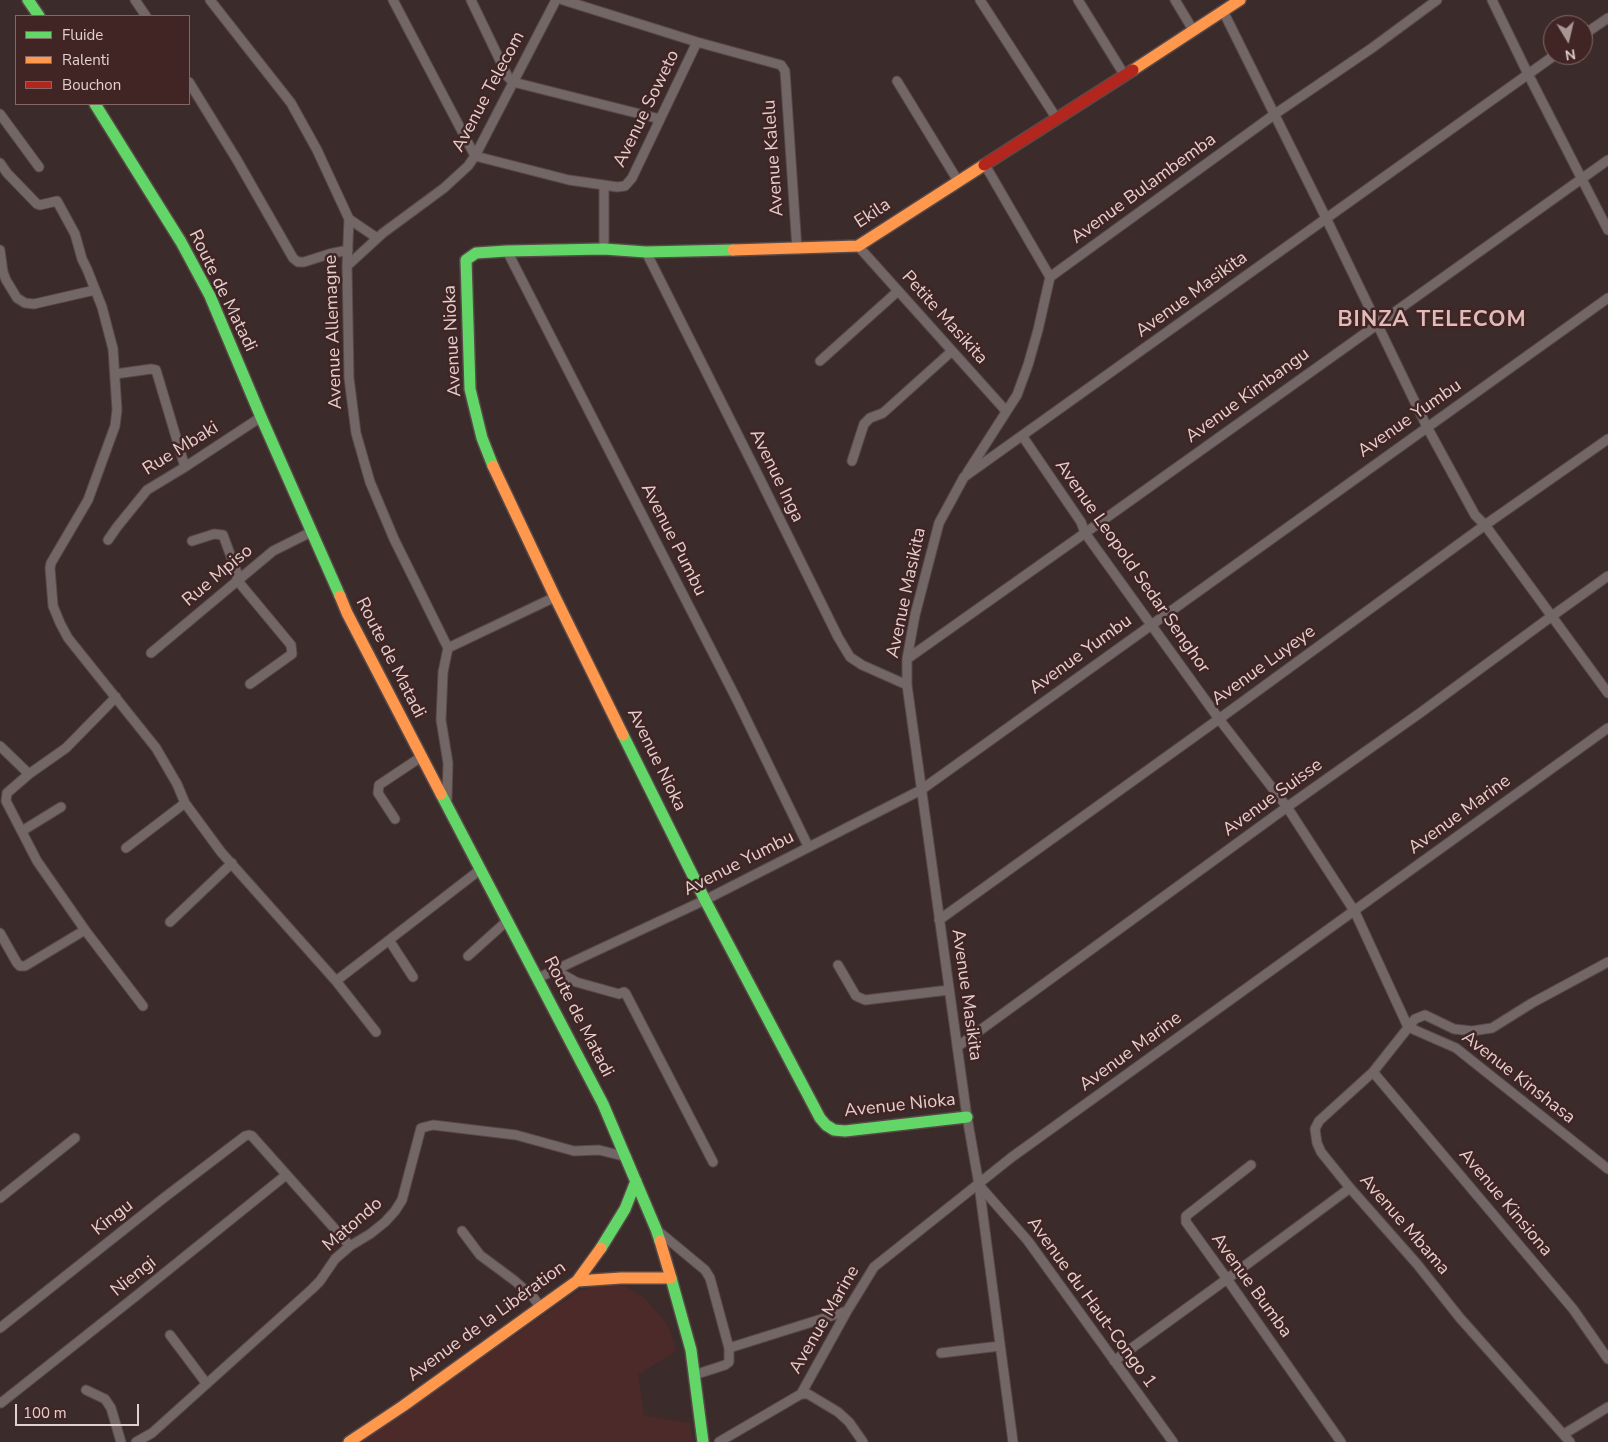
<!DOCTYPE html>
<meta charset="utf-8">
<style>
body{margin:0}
#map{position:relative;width:1608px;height:1442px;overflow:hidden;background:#3b2b2a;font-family:"Nunito Sans",sans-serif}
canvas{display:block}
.legend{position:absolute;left:15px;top:15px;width:175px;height:90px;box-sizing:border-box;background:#412524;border:1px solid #826968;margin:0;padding:6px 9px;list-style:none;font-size:15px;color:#e3d0ce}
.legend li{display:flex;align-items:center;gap:10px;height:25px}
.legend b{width:25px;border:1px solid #826968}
.north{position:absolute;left:1543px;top:15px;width:50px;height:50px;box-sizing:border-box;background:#412524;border:1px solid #826968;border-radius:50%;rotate:171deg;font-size:14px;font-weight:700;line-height:20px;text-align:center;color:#e3d0ce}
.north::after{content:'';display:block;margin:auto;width:18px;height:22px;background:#a89695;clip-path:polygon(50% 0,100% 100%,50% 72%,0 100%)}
.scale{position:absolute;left:15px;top:1404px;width:124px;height:22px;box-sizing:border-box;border:2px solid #e3d0ce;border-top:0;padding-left:6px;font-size:15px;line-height:18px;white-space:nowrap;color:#e3d0ce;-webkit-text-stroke:4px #412524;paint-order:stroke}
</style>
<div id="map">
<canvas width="1608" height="1442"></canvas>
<ul class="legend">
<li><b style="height:6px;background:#63d668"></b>Fluide</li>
<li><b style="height:6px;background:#ff974d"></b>Ralenti</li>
<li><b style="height:6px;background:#b3261e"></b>Bouchon</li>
</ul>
<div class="north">N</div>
<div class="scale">100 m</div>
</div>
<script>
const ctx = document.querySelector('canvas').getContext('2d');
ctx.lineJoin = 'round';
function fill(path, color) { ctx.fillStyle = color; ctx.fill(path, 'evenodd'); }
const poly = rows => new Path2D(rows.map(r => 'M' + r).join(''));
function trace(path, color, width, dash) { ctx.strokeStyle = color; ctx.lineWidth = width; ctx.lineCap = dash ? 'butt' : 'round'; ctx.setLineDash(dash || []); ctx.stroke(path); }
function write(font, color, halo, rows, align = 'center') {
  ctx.font = font + ' "Nunito Sans",sans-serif'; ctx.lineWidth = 5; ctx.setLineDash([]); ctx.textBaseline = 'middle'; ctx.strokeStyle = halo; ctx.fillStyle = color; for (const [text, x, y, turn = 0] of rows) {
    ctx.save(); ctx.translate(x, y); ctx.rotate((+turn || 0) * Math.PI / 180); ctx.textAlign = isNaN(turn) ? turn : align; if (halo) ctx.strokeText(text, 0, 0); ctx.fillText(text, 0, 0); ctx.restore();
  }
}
fill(poly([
 [602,1284,625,1286,645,1298,669,1327,676,1351,638,1375,644,1415,690,1423,693,1442,361,1442,579,1291]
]), '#4b2a29');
const street = poly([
 [135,0,146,16],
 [210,0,291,103,317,150,349,219,347,266,349,378,356,433,370,482,394,539,448,648,443,672,441,720,448,763,447,799],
 [393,0,475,156,569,180,604,185,617,187,625,186,632,178,697,42],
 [471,0,508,77,513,82,660,119],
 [563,0,697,42,781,65,785,71,797,249],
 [980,0,1057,119],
 [1078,0,1125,76],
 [1175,0,1193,30],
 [1492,0,1528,74,1608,230],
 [1223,11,1326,218,1427,427,1475,515,1485,525,1608,693],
 [1583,35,1608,18],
 [897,81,958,181],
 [189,82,237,160,293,258,298,262,304,262,329,254,348,250],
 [0,114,39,167],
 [0,163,7,173,37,204,40,205,57,201,75,234,82,259,87,269,102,307,113,349,117,410,115,426,88,500,51,563,50,568,53,606,60,623,68,638,156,748,177,784,185,803,221,852,336,981,376,1032],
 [985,165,1050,277],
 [604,185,604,249],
 [349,219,377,238],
 [858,246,1006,411],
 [0,250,3,272,6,280,17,298,25,303,34,304,95,290],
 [507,251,737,700,808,846],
 [646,252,756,471,838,637,850,657,862,665,907,685],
 [347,266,383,233,444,188,468,166,475,156,556,0],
 [820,361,898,291],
 [115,374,151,369,156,370,185,467],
 [1023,437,1081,522,1085,533,1219,719,1287,807,1355,912,1408,1027,1456,1048,1608,1169],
 [852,461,864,424,870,418,883,413,952,351],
 [967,473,1017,395,1028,365,1038,330,1050,277,1275,114,1372,48,1437,0],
 [108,540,117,527,147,490,185,467,261,417],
 [192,541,214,534,223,535,237,573,237,580,291,645,292,654,250,684],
 [448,648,555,597],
 [151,653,273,551,311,532],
 [907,659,1085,533,1608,160],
 [116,697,66,748,29,774,7,793,6,801,37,861,85,930,143,1006],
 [0,746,29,774],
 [395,819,378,793,379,785,421,757],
 [22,831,61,807],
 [126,848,185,803],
 [939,920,1219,719,1485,525,1608,439],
 [170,922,232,863],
 [0,933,17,963,20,966,25,966,85,930],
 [389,940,413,977],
 [468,956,508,920],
 [838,965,856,996,865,1000,949,990],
 [555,970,576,982,619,994,624,992,626,994,713,1162],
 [538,978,705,900,921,790,1608,298],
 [336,981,481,869],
 [957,1047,1287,807,1420,713,1552,616,1608,576],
 [1373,1072,1573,1309,1608,1359],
 [1251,1165,1186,1216,1186,1222,1227,1279,1341,1442],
 [979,1185,1028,1241,1173,1442],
 [0,1198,75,1138],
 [462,1231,480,1255,515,1281,533,1297,541,1308],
 [658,1231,705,1270,710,1278,729,1348,729,1362,725,1365,694,1375],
 [0,1328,165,1197,245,1136,249,1135,252,1136,350,1246],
 [170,1335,206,1383],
 [729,1348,847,1311],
 [941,1353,1000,1346],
 [1114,1361,1227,1279,1350,1188],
 [86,1390,105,1399,111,1408,121,1442],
 [801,1394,808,1394,838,1412,849,1422,863,1442],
 [1,1403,136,1296,286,1175],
 [1564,1434,1608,1407],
 [136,1442,152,1433,312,1289,320,1281,335,1259,350,1246,370,1234,385,1222,395,1211,402,1200,421,1128,433,1125,516,1135,574,1151,599,1150,627,1157],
 [719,1442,801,1394,847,1311,874,1267,1012,1157,1608,728],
 [1013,1442,979,1185,967,1117,907,685,907,659,915,615,939,523,964,477,1555,55],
 [1570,1442,1460,1318,1417,1264,1350,1188,1321,1152,1317,1143,1315,1129,1319,1121,1373,1072,1415,1019,1425,1015,1454,1029,1472,1031,1492,1028,1532,1003,1608,962]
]);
const fast = poly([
 [28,0,39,16],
 [95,104,181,242,210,296,261,417,340,596],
 [493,466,482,438,470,389,466,260,476,253,507,251,604,249,646,252,733,250],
 [623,735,705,900,820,1118,826,1125,834,1130,845,1131,967,1117],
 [441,794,603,1104,656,1229,660,1241],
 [601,1248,625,1209,636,1181],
 [671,1278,691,1350,703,1442]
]);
const slow = poly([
 [1133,70,1240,0],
 [733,250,858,246,984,165],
 [493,466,555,597,623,735],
 [340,596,347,613,441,794],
 [577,1281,621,1278,671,1278,660,1241],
 [349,1442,403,1406,577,1281,601,1248]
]);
const jam = poly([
 [984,165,1133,70]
]);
trace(street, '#584948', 11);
trace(fast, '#584948', 14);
trace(slow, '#584948', 14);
trace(jam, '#584948', 14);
trace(street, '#726666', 9);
trace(fast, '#63d668', 11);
trace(slow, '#ff974d', 11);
trace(jam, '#b3261e', 11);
write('18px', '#e3d0ce', '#412524', [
 ["Avenue Telecom",489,92,-62],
 ["Avenue Soweto",647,109,-64],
 ["Avenue Kalelu",774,158,-94],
 ["Avenue Bulambemba",1144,189,-36],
 ["Ekila",873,214,-33],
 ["Route de Matadi",222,291,64],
 ["Avenue Masikita",1192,295,-36],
 ["Petite Masikita",944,318,48],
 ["Avenue Allemagne",334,332,-92],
 ["Avenue Nioka",453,341,-93],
 ["Avenue Kimbangu",1248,396,-36],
 ["Avenue Yumbu",1410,419,-35],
 ["Rue Mbaki",181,449,-32],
 ["Avenue Inga",776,476,64],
 ["Avenue Pumbu",673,540,63],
 ["Avenue Leopold Sedar Senghor",1132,567,55],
 ["Rue Mpiso",218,576,-40],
 ["Avenue Masikita",907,593,-78],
 ["Avenue Yumbu",1081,655,-36],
 ["Route de Matadi",390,658,63],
 ["Avenue Luyeye",1264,666,-36],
 ["Avenue Nioka",656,760,64],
 ["Avenue Suisse",1273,798,-36],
 ["Avenue Marine",1460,815,-36],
 ["Avenue Yumbu",739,864,-27],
 ["Avenue Masikita",966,995,82],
 ["Route de Matadi",578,1017,63],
 ["Avenue Marine",1131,1052,-36],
 ["Avenue Kinshasa",1518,1078,38],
 ["Avenue Nioka",900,1106,-6],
 ["Avenue Kinsiona",1505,1203,50],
 ["Kingu",113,1218,-38],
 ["Matondo",353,1225,-41],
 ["Avenue Mbama",1404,1225,49],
 ["Niengi",134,1277,-39],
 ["Avenue Bumba",1251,1286,54],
 ["Avenue du Haut-Congo 1",1091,1303,54],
 ["Avenue Marine",825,1320,-60],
 ["Avenue de la Libération",487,1322,-36]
]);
ctx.letterSpacing = '1px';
write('bold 22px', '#e1bbb9', '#412524', [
 ["BINZA TELECOM",1432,321]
]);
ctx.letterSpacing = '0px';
</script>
